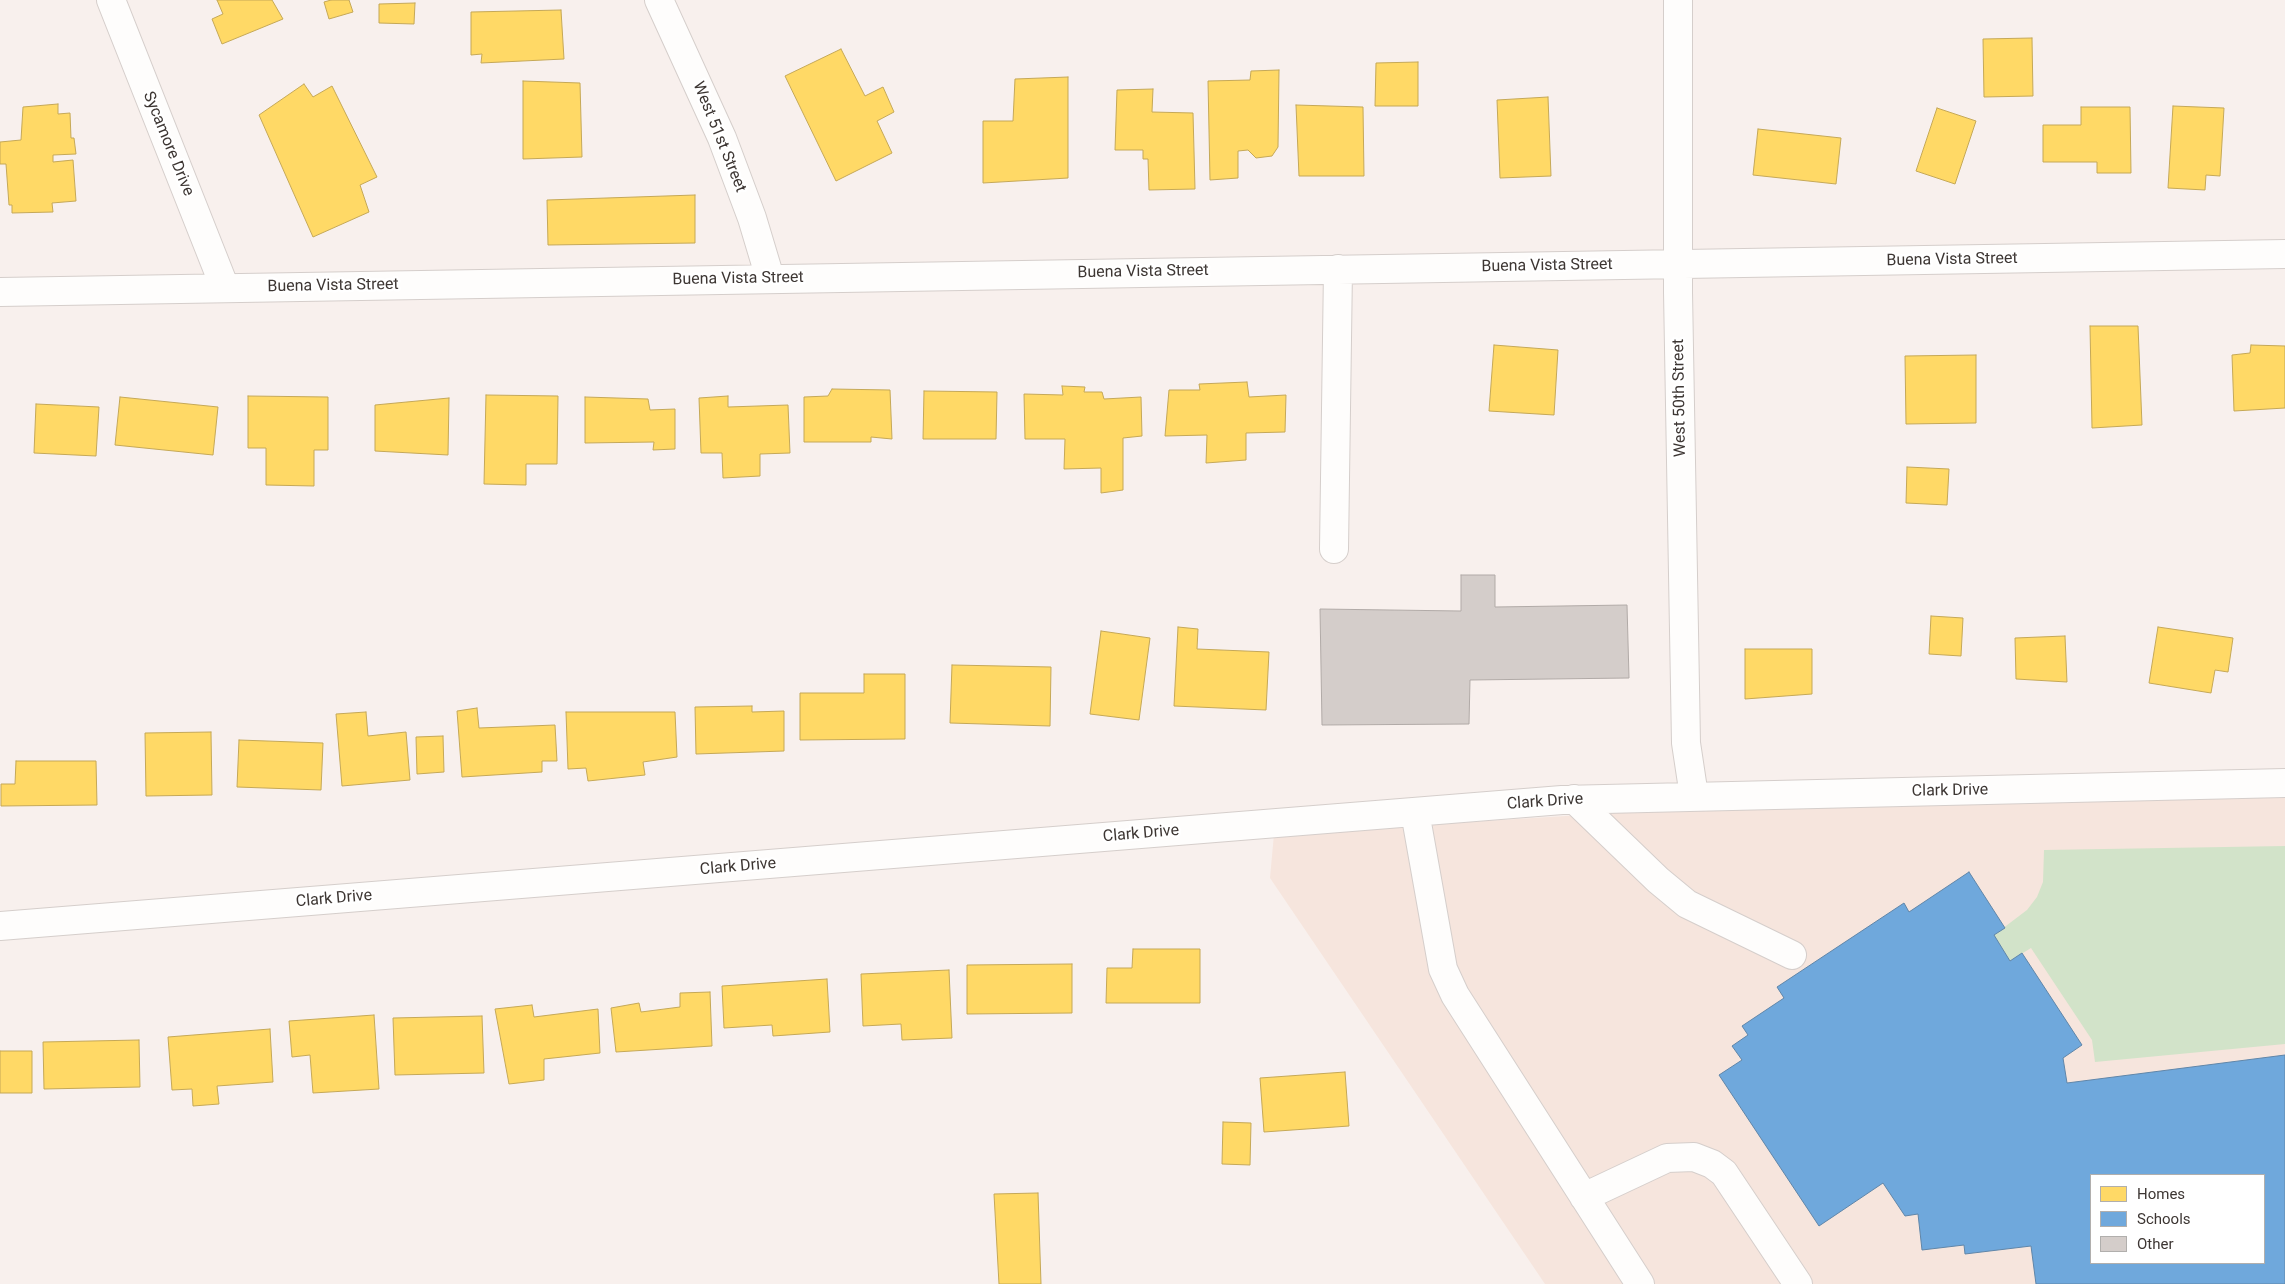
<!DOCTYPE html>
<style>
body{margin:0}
#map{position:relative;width:2285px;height:1284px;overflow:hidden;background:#f8f0ed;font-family:Roboto,sans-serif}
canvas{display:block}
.legend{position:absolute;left:2090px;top:1174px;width:175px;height:90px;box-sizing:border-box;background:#fff;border:1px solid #b1afad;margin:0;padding:6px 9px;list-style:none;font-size:15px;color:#3d3633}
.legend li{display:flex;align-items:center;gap:10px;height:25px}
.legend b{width:25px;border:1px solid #b1afad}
</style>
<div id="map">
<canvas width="2285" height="1284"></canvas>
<ul class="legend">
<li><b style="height:14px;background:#ffd966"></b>Homes</li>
<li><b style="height:14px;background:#6fa8dc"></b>Schools</li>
<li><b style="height:14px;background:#d4cdca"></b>Other</li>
</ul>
</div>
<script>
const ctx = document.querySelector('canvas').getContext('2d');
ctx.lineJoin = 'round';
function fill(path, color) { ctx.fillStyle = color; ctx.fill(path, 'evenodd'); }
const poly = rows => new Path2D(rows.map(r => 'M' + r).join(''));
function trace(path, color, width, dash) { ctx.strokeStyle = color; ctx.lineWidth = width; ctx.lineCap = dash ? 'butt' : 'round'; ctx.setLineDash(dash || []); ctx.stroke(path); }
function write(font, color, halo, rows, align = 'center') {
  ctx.font = font + ' Roboto,sans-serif'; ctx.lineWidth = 5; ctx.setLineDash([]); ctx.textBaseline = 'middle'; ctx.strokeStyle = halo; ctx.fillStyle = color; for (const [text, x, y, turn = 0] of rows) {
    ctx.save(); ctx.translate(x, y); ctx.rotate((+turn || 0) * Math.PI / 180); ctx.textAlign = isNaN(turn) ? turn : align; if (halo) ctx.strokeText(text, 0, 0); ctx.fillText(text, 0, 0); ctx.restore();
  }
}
fill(poly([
 [2285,794,2285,1284,1545,1284,1270,878,1274,834,1712,807],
 [2091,1175,2264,1175,2264,1263,2091,1263]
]), '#f6e5dd');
fill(poly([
 [2285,846,2285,1044,2095,1062,2092,1040,2031,948,2010,961,1994,935,2027,910,2037,897,2043,882,2044,850]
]), '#d2e3c9');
const homes = poly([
 [217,0,272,0,283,19,222,44,212,19,223,14,217,0],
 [331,0,349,0,353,12,329,19,324,2,331,0],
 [415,3,414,24,379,23,379,4,415,3],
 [561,10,564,59,481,63,482,54,471,55,471,12,561,10],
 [2032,38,2033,96,1984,97,1983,39,2032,38],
 [841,49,865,96,883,87,894,112,877,121,892,153,836,181,785,76,841,49],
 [1418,62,1418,106,1375,106,1376,63,1418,62],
 [1279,70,1278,147,1272,156,1256,158,1248,150,1238,151,1238,178,1210,180,1208,81,1250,80,1251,71,1279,70],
 [1068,77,1068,178,983,183,983,121,1013,121,1015,79,1068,77],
 [523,81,580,83,582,157,523,159,523,81],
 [304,84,313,97,332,86,377,177,360,185,369,212,313,237,259,115,304,84],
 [1153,89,1152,112,1193,113,1195,189,1149,190,1148,159,1143,159,1143,150,1115,150,1117,90,1153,89],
 [1548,97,1551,176,1500,178,1497,100,1548,97],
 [58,104,58,114,70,113,71,138,74,138,76,154,53,155,53,162,73,160,76,201,52,203,53,212,12,213,12,205,9,205,6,164,0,164,0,142,21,140,23,107,58,104],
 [1296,105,1363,107,1364,176,1299,176,1296,105],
 [2173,106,2224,108,2220,176,2206,175,2205,190,2168,188,2173,106],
 [2081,107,2130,107,2131,173,2097,173,2097,162,2043,162,2043,125,2081,125,2081,107],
 [1937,108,1976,121,1955,184,1916,171,1937,108],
 [1758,129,1841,138,1836,184,1753,175,1758,129],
 [695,195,695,243,548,245,547,200,695,195],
 [2090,326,2138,326,2142,425,2092,428,2090,326],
 [1494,345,1558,350,1554,415,1489,411,1494,345],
 [2251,345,2285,346,2285,408,2234,411,2232,355,2250,353,2251,345],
 [1976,355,1976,423,1906,424,1905,356,1976,355],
 [1247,382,1249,397,1286,395,1285,432,1246,433,1246,460,1206,463,1207,435,1165,436,1169,390,1200,390,1199,384,1247,382],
 [1062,386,1085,387,1084,392,1102,392,1104,399,1141,397,1142,436,1123,438,1123,490,1101,493,1101,468,1064,469,1065,439,1025,439,1024,394,1063,395,1062,386],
 [832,389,890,390,892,439,871,437,871,442,804,442,804,397,828,396,832,389],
 [924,391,997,392,996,439,923,439,924,391],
 [486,395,558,396,557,464,526,464,526,485,484,484,486,395],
 [248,396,328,397,328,450,314,450,314,486,266,485,266,448,248,448,248,396],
 [728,396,728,407,788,405,790,453,760,454,760,476,723,478,722,453,701,453,699,398,728,396],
 [120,397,218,407,213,455,115,445,120,397],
 [585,397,648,399,650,410,675,409,675,449,653,450,654,442,585,443,585,397],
 [449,398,448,455,375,451,375,405,449,398],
 [36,404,99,407,96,456,34,453,36,404],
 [1907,467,1949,469,1947,505,1906,503,1907,467],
 [1931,616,1963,618,1961,656,1929,654,1931,616],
 [1178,627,1198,629,1197,649,1269,652,1266,710,1174,706,1178,627],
 [2158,627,2233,638,2228,672,2215,670,2211,693,2149,683,2158,627],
 [1101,631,1150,638,1139,720,1090,714,1101,631],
 [2065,636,2067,682,2016,679,2015,638,2065,636],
 [1745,649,1812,649,1812,694,1745,699,1745,649],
 [952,665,1051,667,1050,726,950,723,952,665],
 [864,674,905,674,905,739,800,740,800,693,864,693,864,674],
 [752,706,752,712,784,711,784,751,696,754,695,707,752,706],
 [477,708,479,728,555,725,557,761,542,761,542,772,462,777,457,711,477,708],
 [366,712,368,736,406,732,410,780,342,786,336,714,366,712],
 [566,712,675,712,677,757,643,762,645,775,588,781,586,768,568,769,566,712],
 [211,732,212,795,146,796,145,733,211,732],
 [443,736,444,772,417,774,416,737,443,736],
 [239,740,323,743,321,790,237,787,239,740],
 [16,761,96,761,97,805,1,806,1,784,15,784,16,761],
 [1133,949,1200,949,1200,1003,1106,1003,1107,968,1132,968,1133,949],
 [1072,964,1072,1013,967,1014,967,965,1072,964],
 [949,970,952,1038,902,1040,901,1024,863,1026,861,974,949,970],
 [827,979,830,1032,773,1036,772,1025,724,1028,722,986,827,979],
 [710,992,712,1046,616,1052,611,1008,639,1003,641,1012,680,1007,680,993,710,992],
 [532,1005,534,1017,598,1009,600,1053,544,1059,544,1080,509,1084,495,1009,532,1005],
 [374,1015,379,1089,313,1093,310,1055,292,1057,289,1021,374,1015],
 [482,1016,484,1073,395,1075,393,1018,482,1016],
 [270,1029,273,1082,217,1086,219,1104,193,1106,192,1089,172,1090,168,1037,270,1029],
 [139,1040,140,1087,44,1089,43,1042,139,1040],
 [0,1051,32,1051,32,1093,0,1093,0,1051],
 [1345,1072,1349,1126,1264,1132,1260,1078,1345,1072],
 [1223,1122,1251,1123,1250,1165,1222,1164,1223,1122],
 [1038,1193,1041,1284,999,1284,994,1194,1038,1193]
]);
fill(homes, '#ffd966');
trace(homes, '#c5a857', 1);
const schools = poly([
 [1969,872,2005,928,1994,935,2010,961,2022,953,2082,1045,2063,1058,2067,1083,2285,1055,2285,1284,2036,1284,2031,1246,1965,1254,1964,1245,1922,1250,1918,1214,1905,1216,1883,1183,1819,1226,1719,1075,1742,1060,1732,1046,1748,1035,1742,1026,1784,998,1777,987,1904,903,1909,912,1969,872],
 [2091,1175,2264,1175,2264,1263,2091,1263,2091,1175]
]);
fill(schools, '#6fa8dc');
trace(schools, '#6086a9', 1);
const building = poly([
 [1461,575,1495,575,1495,607,1627,605,1629,678,1470,680,1469,724,1322,725,1320,609,1461,611,1461,575]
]);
fill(building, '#d4cdca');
trace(building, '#b1aaa7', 1);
const minor = poly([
 [111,0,225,288],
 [659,0,722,138,752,218,770,278],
 [1678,0,1678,292,1686,743,1694,796],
 [0,292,2285,254],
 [1334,549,1338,269],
 [1574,799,1658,880,1687,904,1792,955],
 [1415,812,1443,969,1455,995,1640,1284],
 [0,926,1562,800,2285,783],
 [1584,1197,1667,1158,1694,1157,1712,1164,1724,1173,1798,1284]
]);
trace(minor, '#d5cecb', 30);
trace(minor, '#fefdfc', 28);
write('16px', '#3d3633', '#fff', [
 ["West 51st Street",719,137,68],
 ["Sycamore Drive",168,144,68],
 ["Buena Vista Street",1952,260,-1],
 ["Buena Vista Street",1547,266,-1],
 ["Buena Vista Street",1143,272,-1],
 ["Buena Vista Street",738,279,-1],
 ["Buena Vista Street",333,286,-1],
 ["West 50th Street",1680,398,-91],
 ["Clark Drive",1950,791,-1],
 ["Clark Drive",1545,802,-4],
 ["Clark Drive",1141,834,-5],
 ["Clark Drive",738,867,-5],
 ["Clark Drive",334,899,-5]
]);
</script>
